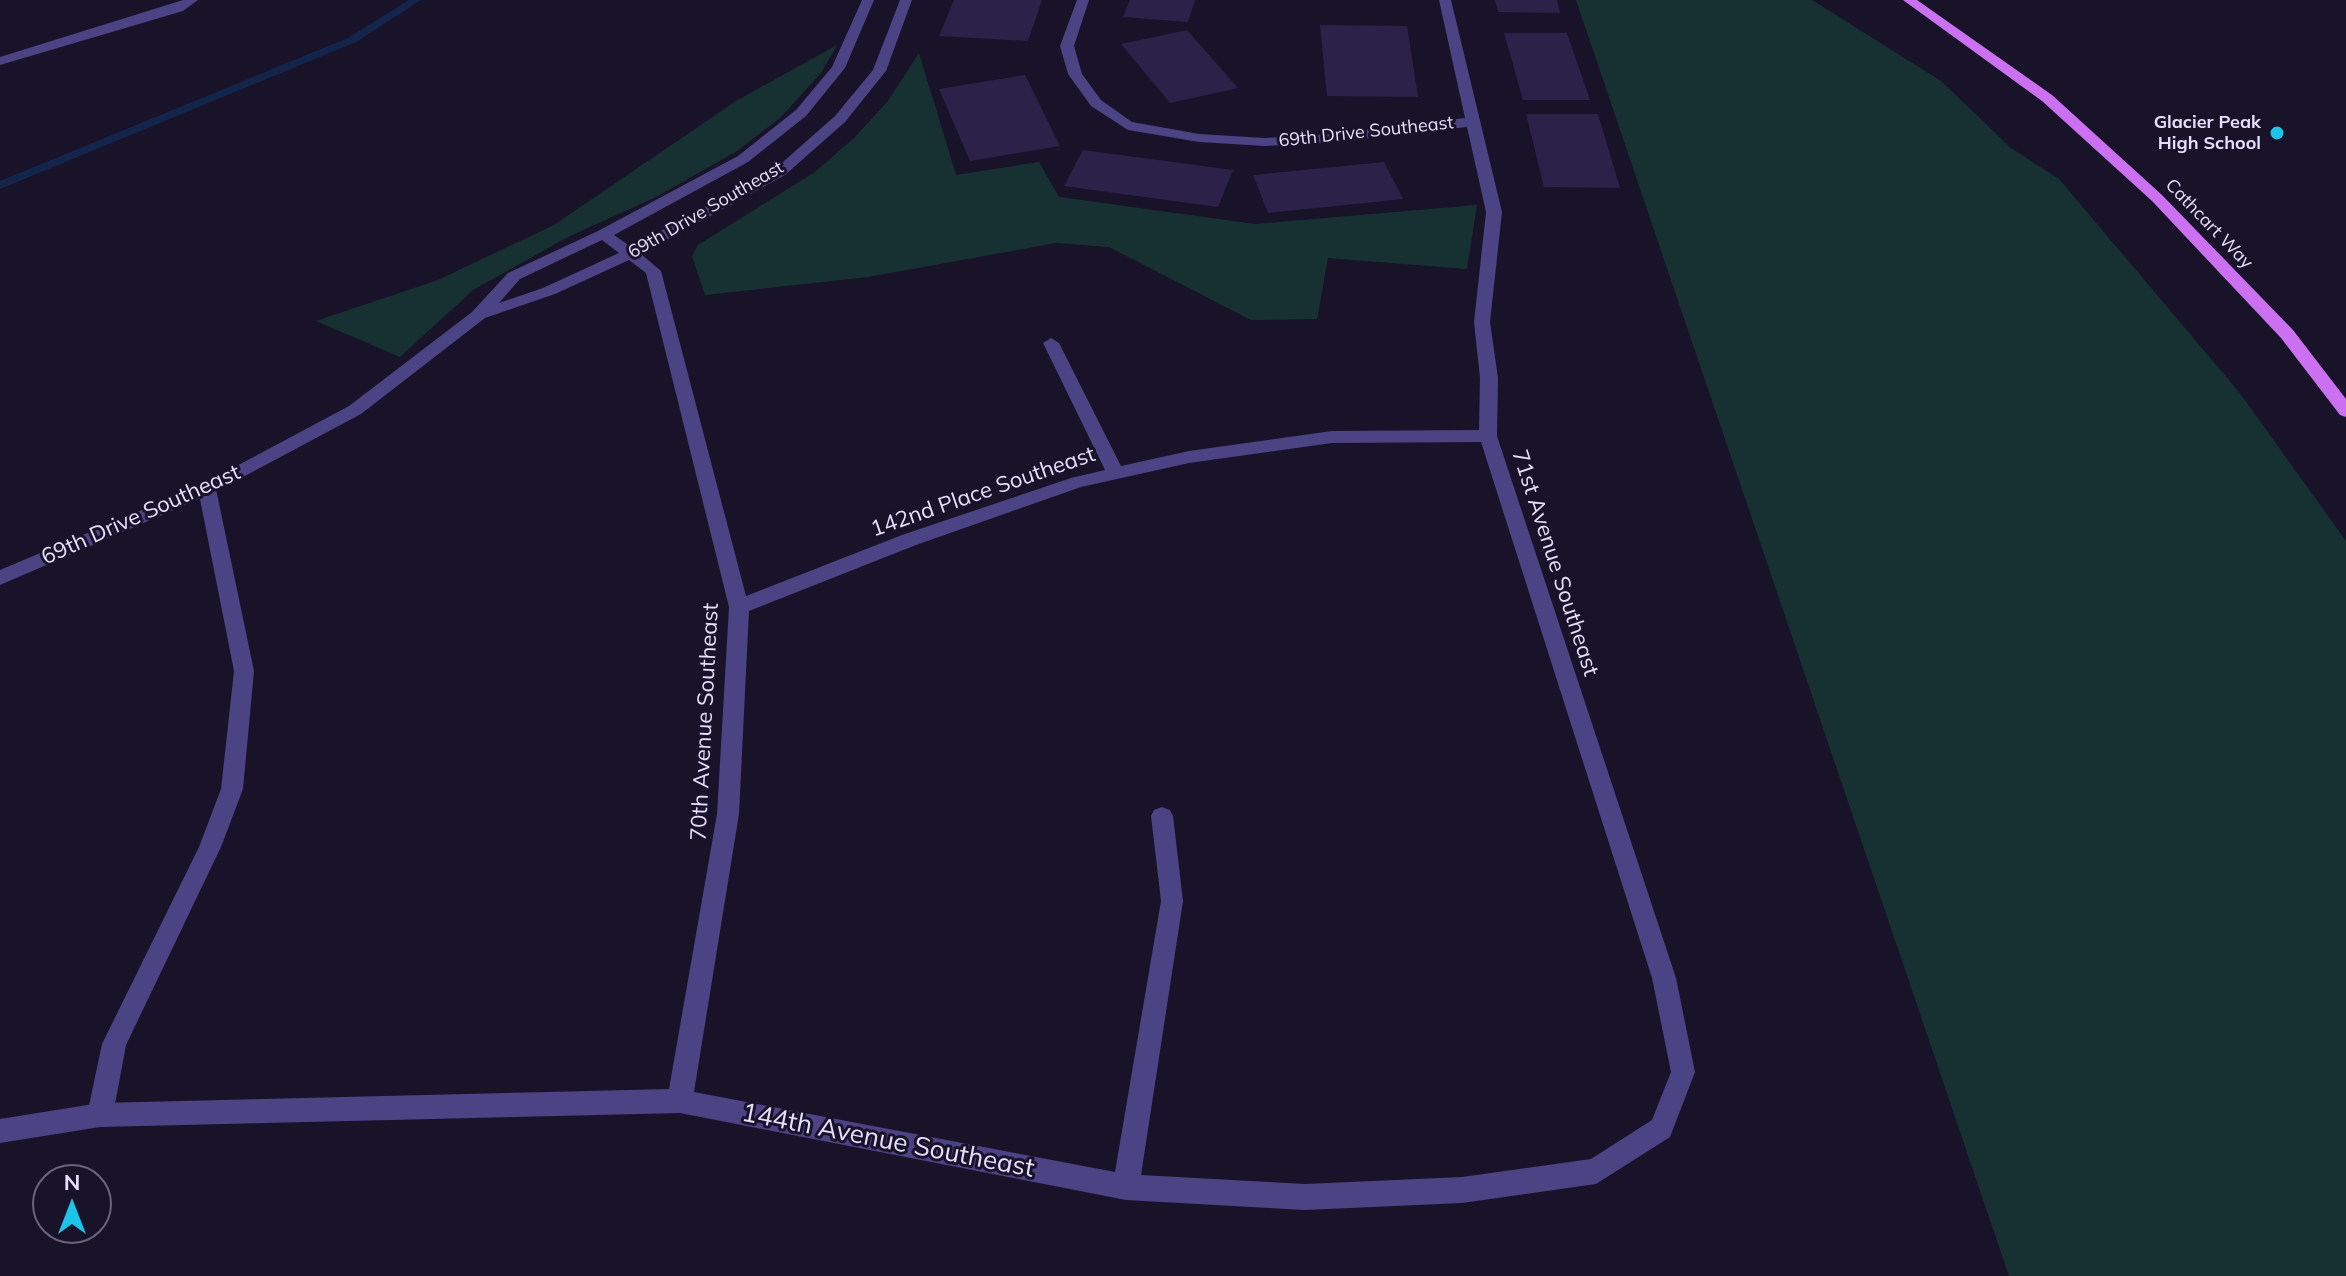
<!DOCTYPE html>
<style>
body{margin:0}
#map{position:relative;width:2346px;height:1276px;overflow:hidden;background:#191329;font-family:Mulish,sans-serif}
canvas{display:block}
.north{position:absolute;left:32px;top:1164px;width:80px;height:80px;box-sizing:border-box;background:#191329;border:2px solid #6a657d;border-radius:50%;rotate:0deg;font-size:22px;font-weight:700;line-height:32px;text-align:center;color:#e4dffc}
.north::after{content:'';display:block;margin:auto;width:28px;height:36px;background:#1dc4ea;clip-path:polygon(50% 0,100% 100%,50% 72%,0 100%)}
</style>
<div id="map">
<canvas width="2346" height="1276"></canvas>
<div class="north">N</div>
</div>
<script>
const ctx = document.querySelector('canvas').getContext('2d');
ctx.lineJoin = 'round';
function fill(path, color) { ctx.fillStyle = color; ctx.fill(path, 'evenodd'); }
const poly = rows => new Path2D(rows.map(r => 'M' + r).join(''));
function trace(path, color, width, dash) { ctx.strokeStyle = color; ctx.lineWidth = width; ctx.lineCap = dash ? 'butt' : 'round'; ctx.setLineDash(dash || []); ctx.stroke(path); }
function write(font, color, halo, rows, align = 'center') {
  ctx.font = font + ' Mulish,sans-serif'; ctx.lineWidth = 6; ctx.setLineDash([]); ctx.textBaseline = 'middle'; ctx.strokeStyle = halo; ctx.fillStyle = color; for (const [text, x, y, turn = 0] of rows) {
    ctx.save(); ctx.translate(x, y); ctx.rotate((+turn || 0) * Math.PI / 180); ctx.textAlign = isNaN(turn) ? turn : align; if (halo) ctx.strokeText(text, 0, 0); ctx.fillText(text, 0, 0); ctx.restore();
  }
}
fill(poly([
 [1576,0,1812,0,1941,81,2011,148,2059,179,2239,392,2346,541,2346,1276,2009,1276],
 [837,45,821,73,780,118,737,151,656,197,568,237,473,290,400,357,316,321,438,280,554,225,736,101],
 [919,53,956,175,1039,162,1059,197,1255,224,1477,205,1467,269,1328,258,1317,319,1251,320,1109,247,1056,243,868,277,705,295,692,256,698,245,815,172,855,137,888,101]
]), '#173133');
fill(poly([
 [409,0,421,0,356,42,0,189,0,181,348,38,409,0]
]), '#14254c');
fill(poly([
 [954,0,1042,0,1028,41,939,36],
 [1130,0,1195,0,1188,22,1123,17],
 [1495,0,1557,0,1560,13,1498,12],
 [1320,25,1407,26,1418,97,1327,96],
 [1187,30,1238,88,1170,103,1121,44],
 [1504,33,1567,33,1590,100,1523,100],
 [1025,75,1060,146,970,161,939,89],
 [1526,114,1598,114,1620,188,1544,187],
 [1083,150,1233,170,1218,207,1064,186],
 [1384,162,1403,199,1268,213,1253,175]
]), '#2c2148');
fill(poly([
 [207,483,216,489,254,671,243,789,221,847,126,1045,113,1115,109,1123,100,1127,91,1123,87,1115,102,1044,199,847,221,789,234,671,198,489,207,483]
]), '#4b4384');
fill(poly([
 [183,0,198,0,183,11,0,65,0,57,183,0],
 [862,0,874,0,845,68,806,116,748,162,614,235,631,247,775,169,835,116,873,70,900,0,912,0,886,71,845,122,785,175,641,254,661,271,746,596,902,535,1071,478,1105,470,1043,343,1051,338,1059,343,1121,466,1189,451,1332,431,1479,430,1480,378,1474,322,1486,212,1467,127,1334,142,1265,146,1199,142,1128,130,1091,106,1068,74,1060,46,1077,0,1089,0,1074,46,1082,74,1101,100,1132,122,1199,134,1265,138,1334,134,1465,118,1439,0,1451,0,1502,212,1490,322,1498,378,1497,436,1676,978,1695,1072,1670,1137,1596,1184,1462,1203,1305,1210,1126,1200,680,1113,100,1127,0,1143,0,1119,100,1103,669,1089,717,814,729,607,646,273,629,260,555,294,485,318,361,414,213,493,0,585,0,570,201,485,349,406,472,312,508,273,598,231,738,156,796,110,832,67,862,0],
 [602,240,619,253,543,288,499,303,520,279,602,240],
 [1481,442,1652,978,1671,1072,1652,1120,1591,1159,1462,1177,1305,1184,1141,1175,1183,901,1173,816,1170,810,1162,807,1154,810,1151,816,1161,901,1115,1172,694,1092,739,814,749,611,916,545,1081,487,1189,463,1332,443,1481,442]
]), '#4b4384');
fill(poly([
 [1903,0,1917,0,2052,95,2162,195,2293,330,2346,399,2346,417,2340,415,2281,338,2152,201,2042,101,1903,0]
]), '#cc70f2');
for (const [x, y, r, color] of [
 [2277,133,8,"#1dc4ea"]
]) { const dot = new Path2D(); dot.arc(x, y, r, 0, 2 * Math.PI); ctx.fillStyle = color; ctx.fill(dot); trace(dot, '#191329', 3); }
write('bold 18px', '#e4dffc', '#191329', [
 ["Glacier Peak",2261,123],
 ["High School",2261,144]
], 'right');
write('18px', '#e4dffc', '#191329', [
 ["69th Drive Southeast",1366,132,-6],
 ["69th Drive Southeast",706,210,-30],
 ["Cathcart Way",2209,224,46]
]);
write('22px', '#e4dffc', '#191329', [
 ["142nd Place Southeast",983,492,-19],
 ["69th Drive Southeast",141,515,-24],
 ["71st Avenue Southeast",1555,563,72],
 ["70th Avenue Southeast",705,722,-87]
]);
write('26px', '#e4dffc', '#191329', [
 ["144th Avenue Southeast",888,1141,11]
]);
</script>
